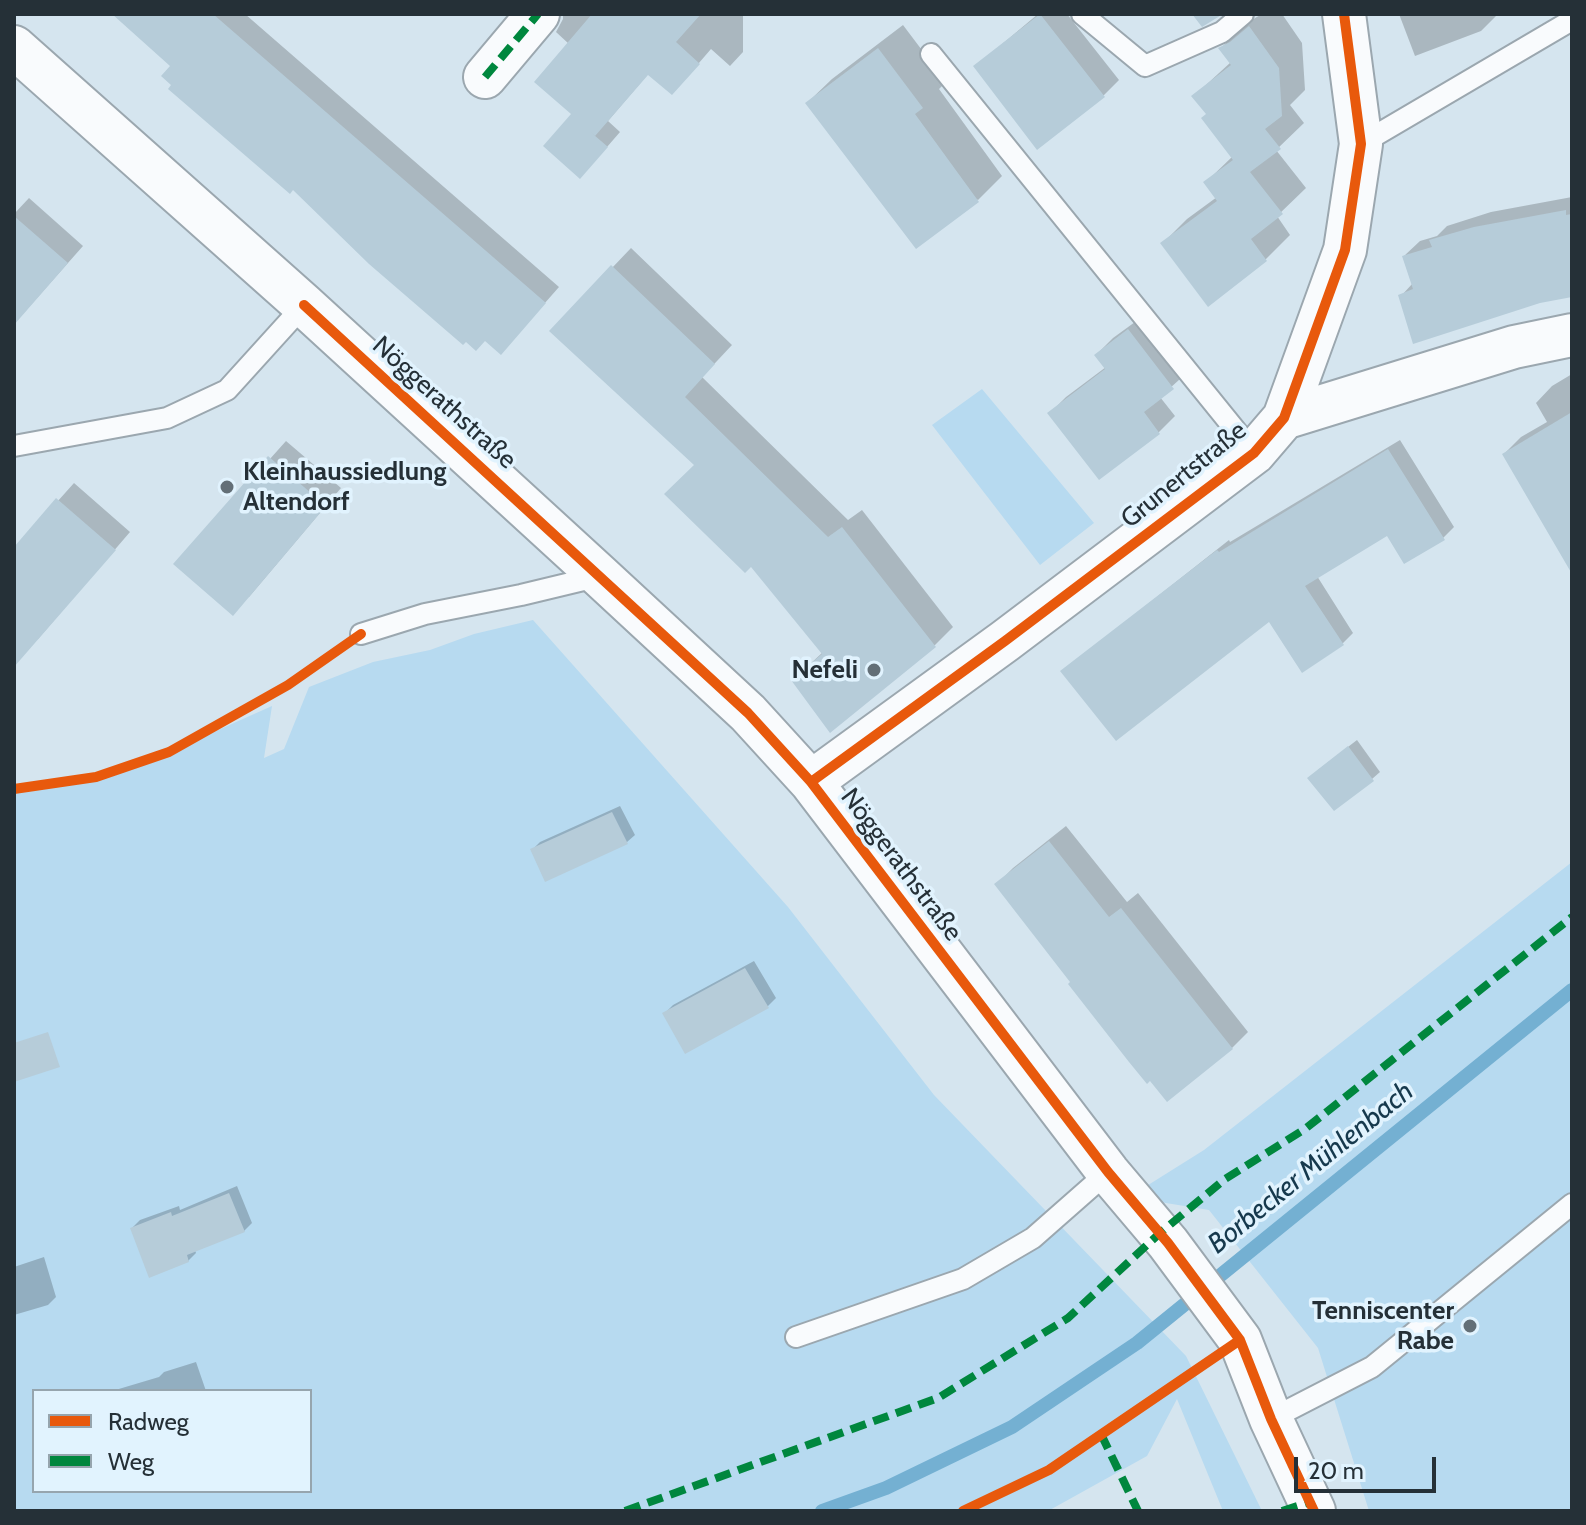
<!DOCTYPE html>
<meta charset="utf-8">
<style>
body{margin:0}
#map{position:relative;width:1586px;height:1525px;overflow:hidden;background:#d5e5ef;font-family:Cabin,sans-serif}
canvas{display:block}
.frame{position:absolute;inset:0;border:16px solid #253037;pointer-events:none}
.legend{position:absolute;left:32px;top:1389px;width:280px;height:104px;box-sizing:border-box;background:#e1f3fe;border:2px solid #96a5ae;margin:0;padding:10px 14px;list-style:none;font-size:24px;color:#253037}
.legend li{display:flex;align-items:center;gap:16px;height:40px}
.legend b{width:40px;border:2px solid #96a5ae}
.scale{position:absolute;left:1294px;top:1457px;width:142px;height:36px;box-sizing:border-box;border:4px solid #253037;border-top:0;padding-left:10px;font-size:24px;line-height:28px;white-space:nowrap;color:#253037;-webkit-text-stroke:6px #e1f3fe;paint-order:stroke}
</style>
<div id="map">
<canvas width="1586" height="1525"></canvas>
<div class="frame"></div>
<ul class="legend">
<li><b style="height:10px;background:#e8590c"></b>Radweg</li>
<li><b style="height:10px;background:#00873e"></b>Weg</li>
</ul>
<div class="scale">20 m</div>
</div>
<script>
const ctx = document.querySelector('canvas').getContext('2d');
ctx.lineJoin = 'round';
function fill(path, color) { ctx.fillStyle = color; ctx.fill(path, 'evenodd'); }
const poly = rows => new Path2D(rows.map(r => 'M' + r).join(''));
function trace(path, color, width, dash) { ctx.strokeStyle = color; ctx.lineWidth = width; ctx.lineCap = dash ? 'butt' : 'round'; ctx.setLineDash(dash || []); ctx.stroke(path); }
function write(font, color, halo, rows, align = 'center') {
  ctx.font = font + ' Cabin,sans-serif'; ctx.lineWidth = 7; ctx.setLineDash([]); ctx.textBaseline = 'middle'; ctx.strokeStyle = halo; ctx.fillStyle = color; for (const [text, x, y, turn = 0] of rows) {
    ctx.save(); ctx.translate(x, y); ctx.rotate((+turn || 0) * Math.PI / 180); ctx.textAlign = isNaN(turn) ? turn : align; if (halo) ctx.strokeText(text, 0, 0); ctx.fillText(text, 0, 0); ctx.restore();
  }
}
fill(poly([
 [982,389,1094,523,1040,565,932,425],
 [533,620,788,907,934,1095,1186,1356,1262,1511,1223,1511,1177,1399,1147,1456,1048,1511,14,1511,14,789,96,777,169,752,272,706,264,758,284,749,309,687,373,662,430,650,474,634],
 [34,1391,310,1391,310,1491,34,1491],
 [1572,862,1572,1511,1369,1511,1318,1348,1209,1210,1129,1197,1204,1150]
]), '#b7daf0');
fill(poly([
 [133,14,245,14,559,287,515,337,485,339,172,66],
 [563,14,743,14,743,52,730,66,711,49,686,78,649,73,608,121,620,132,594,162,574,114,569,44,556,32,563,19],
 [1038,14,1067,14,1119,80,1104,95,1037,147,976,66],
 [1262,14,1282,14,1302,43,1305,90,1290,105,1304,123,1276,150,1306,188,1277,216,1290,235,1266,259,1209,304,1163,243,1187,219,1217,197,1206,182,1233,156,1208,114,1194,96,1231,62,1221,48,1245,24],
 [1399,14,1495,14,1496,16,1481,31,1415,56],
 [903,25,946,82,939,89,1002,176,978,200,807,103,832,79],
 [1572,197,1572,295,1401,296,1413,283,1404,256,1420,241,1437,236,1447,226,1491,212],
 [29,198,83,246,14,324,14,214],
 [631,248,732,345,702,377,848,520,862,510,953,627,935,645,793,680,823,652,696,465,552,331],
 [1146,314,1189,371,1160,397,1175,416,1159,432,1099,477,1050,413,1066,397,1106,367,1096,355,1113,338],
 [1572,374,1572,530,1504,454,1521,437,1547,422,1536,403,1552,386],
 [1400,440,1454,527,1443,538,1387,534,1317,576,1353,633,1342,644,1270,619,1063,671,1229,540,1230,542],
 [286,441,341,488,249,597,176,564],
 [74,483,130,532,38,639,14,649,14,550],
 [1357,740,1380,772,1372,779,1318,770],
 [620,806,635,835,627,842,532,850,540,842],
 [1066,826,1127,902,1138,893,1248,1032,1232,1048,1073,982,997,884,1013,868],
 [754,961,776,998,768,1006,665,1013,673,1005],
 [237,1186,252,1223,244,1231,195,1250,196,1253,188,1261,132,1228,140,1220,179,1206,180,1210],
 [44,1257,56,1297,48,1305,14,1315,14,1267],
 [196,1362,206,1391,112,1391,159,1377,164,1372]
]), '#0003');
trace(poly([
 [822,1511,886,1488,1012,1427,1137,1343,1572,990]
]), '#74b0d2', 14);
fill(poly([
 [112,14,213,14,546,303,501,355,485,341,476,351,466,342,463,345,369,264,293,190,290,194,168,89,171,85,161,76,170,66],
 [592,14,701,14,676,42,700,64,672,95,648,75,595,136,587,129,608,147,580,179,543,146,571,114,534,82],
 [1040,14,1105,97,1037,150,973,66],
 [1192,14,1223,14,1202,27],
 [1249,26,1279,68,1282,116,1265,129,1281,149,1250,172,1283,214,1251,239,1267,261,1208,307,1160,243,1217,201,1203,182,1233,160,1201,118,1206,114,1191,96,1231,65,1218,48,1230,42],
 [878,48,923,108,915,114,979,202,916,249,805,103],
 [1566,210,1566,215,1572,214,1572,297,1540,303,1413,344,1398,295,1413,289,1402,256,1432,247,1429,240,1474,227],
 [14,216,68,263,14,325],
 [611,265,715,364,685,397,828,537,842,527,936,647,830,733,791,680,822,654,751,567,745,573,664,494,694,465,549,331],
 [1128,329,1174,389,1144,412,1160,434,1099,480,1047,413,1105,369,1094,355],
 [1572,412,1572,574,1502,454],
 [1388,449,1445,540,1404,564,1387,536,1305,586,1344,645,1302,673,1269,622,1116,741,1060,671,1217,550,1219,552],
 [268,456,326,506,233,616,173,564],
 [56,498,116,550,14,667,14,547],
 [1348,746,1374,781,1334,811,1307,778],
 [612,812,628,844,545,882,530,849],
 [1049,841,1109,917,1121,908,1233,1049,1167,1102,1150,1081,1147,1084,1129,1062,1068,984,1070,982,994,884],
 [745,968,769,1008,685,1054,662,1013],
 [48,1032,60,1067,14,1082,14,1043],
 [229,1193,245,1232,187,1255,189,1262,149,1278,130,1228,171,1212,172,1216]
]), '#b6ccd9');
const service = poly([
 [1082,14,1145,66,1222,32,1243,14],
 [931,54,1254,453],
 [1361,144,1572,20],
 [14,446,167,418,227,390,304,305],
 [361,634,425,614,521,595,600,576],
 [796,1337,963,1279,1033,1238,1108,1172],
 [1271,1419,1372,1367,1572,1204]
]);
const minor = poly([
 [14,47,304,305,600,576,748,713,811,782,1108,1172,1168,1243,1240,1340,1271,1419,1314,1511],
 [485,77,538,14],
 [1284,418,1514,347,1572,335],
 [811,782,1005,641,1254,453,1284,418,1345,250,1361,144,1344,14]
]);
trace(service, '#9ba7af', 24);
trace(minor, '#9ba7af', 46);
trace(service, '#f9fbfd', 20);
trace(minor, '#f9fbfd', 42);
trace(poly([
 [485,77,538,14],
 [1101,1434,1138,1511],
 [625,1511,938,1398,1068,1318,1160,1233,1225,1179,1305,1129,1572,917],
 [1282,1511,1310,1502]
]), '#00873e', 8, [16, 8]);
trace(poly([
 [304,305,748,713,811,782,1108,1172,1168,1243,1240,1340,1271,1419,1314,1511],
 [811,782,1005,641,1254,453,1284,418,1345,250,1361,144,1344,14],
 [14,789,96,777,169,752,288,685,361,634],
 [963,1511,1049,1470,1240,1340]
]), '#e8590c', 10);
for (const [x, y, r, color] of [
 [227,487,8,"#636f77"],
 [874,670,8,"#636f77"],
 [1470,1326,8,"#636f77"]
]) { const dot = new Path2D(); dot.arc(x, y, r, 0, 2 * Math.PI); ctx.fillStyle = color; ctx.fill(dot); trace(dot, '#e1f3fe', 3); }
write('26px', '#253037', '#e1f3fe', [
 ["Nöggerathstraße",444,403,42],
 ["Grunertstraße",1184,475,-39],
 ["Nöggerathstraße",901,865,53]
]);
write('bold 26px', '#253037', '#e1f3fe', [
 ["Kleinhaussiedlung",243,472,"left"],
 ["Altendorf",243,502,"left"],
 ["Nefeli",858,670],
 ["Tenniscenter",1454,1311],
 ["Rabe",1454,1341]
], 'right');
write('italic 28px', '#16394d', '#e1f3fe', [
 ["Borbecker Mühlenbach",1311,1168,-39]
]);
</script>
